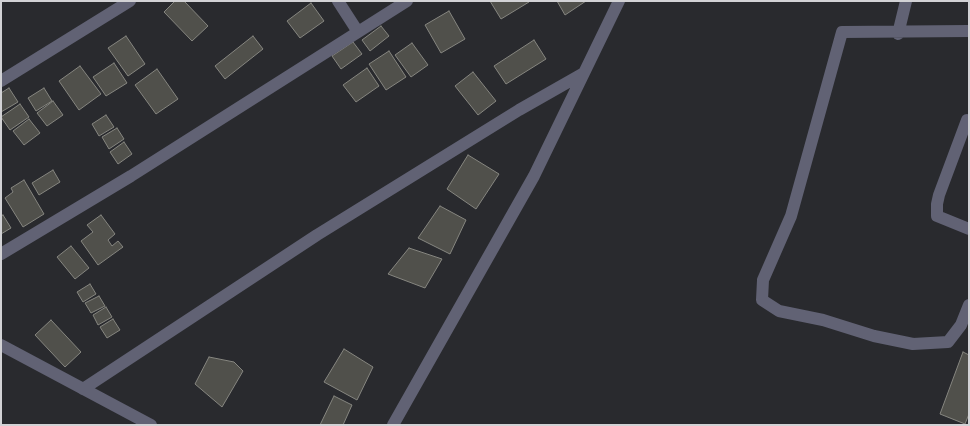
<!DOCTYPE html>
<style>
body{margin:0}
#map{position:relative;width:970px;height:426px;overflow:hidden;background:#292a2e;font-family:Cabin,sans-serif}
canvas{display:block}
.frame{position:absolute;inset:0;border:2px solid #d2d2d5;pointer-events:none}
</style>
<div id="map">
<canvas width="970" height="426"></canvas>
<div class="frame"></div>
</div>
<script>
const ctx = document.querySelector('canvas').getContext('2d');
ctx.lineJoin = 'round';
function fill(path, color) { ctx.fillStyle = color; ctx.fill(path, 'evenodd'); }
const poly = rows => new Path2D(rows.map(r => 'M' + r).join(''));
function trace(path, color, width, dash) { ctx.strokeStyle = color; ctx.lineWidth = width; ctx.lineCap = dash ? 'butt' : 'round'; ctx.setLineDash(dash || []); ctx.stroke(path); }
const building = poly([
 [175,1,184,1,208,26,192,41,164,12,175,1],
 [490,1,529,1,529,2,501,19,490,1],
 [557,1,586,1,565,15,557,1],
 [311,3,324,21,300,38,287,21,311,3],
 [449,11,465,39,441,53,425,25,449,11],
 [381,26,389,36,370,51,362,40,381,26],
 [126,36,145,64,128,76,108,48,126,36],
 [253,36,263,49,225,79,215,66,253,36],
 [534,40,546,59,506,84,494,66,534,40],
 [353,42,362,54,341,69,332,56,353,42],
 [412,43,428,65,411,77,395,55,412,43],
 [389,51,406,77,386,90,369,64,389,51],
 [114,63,127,83,106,96,93,77,114,63],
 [80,66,101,94,79,110,59,81,80,66],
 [367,68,379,86,356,102,343,85,367,68],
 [157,69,178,99,156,114,135,85,157,69],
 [473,72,496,101,478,115,455,86,473,72],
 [9,88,18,102,1,112,1,93,9,88],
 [44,88,52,101,36,111,28,98,44,88],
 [53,101,63,115,47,126,37,113,53,101],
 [20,104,29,117,10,130,1,117,20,104],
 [106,115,114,127,99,136,92,124,106,115],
 [29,119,40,133,24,145,13,131,29,119],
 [117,128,124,139,109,149,102,137,117,128],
 [124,142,132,154,118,164,110,152,124,142],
 [468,155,499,174,476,209,447,189,468,155],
 [53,170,60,182,39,195,32,183,53,170],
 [24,180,44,214,23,227,5,198,13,192,11,188,24,180],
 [440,206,466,220,450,254,418,238,440,206],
 [3,215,11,228,1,234,1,216,3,215],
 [101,215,115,234,108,240,112,246,118,241,123,247,98,265,81,241,93,232,87,225,101,215],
 [71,246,89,268,75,279,57,257,71,246],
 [409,248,442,259,425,288,388,274,409,248],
 [90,284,96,294,83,302,77,292,90,284],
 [99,296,105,306,91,313,85,303,99,296],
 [106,307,112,317,98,325,93,315,106,307],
 [113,319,120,330,107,338,100,327,113,319],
 [51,320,81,352,65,367,35,335,51,320],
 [344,349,373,367,357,400,324,382,344,349],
 [963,352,969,355,969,414,965,424,940,414,963,352],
 [209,357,234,362,243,371,222,407,195,384,209,357],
 [334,396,352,405,343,425,320,425,334,396]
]);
fill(building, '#50504b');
trace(building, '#868680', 1);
trace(poly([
 [338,1,358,32],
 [969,31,842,32,791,216,763,280,762,300,779,311,823,320,874,336,913,344,948,342,961,325,969,305],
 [898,34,906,1],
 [1,81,130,1],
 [967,120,939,195,937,204,937,216,969,229],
 [1,254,131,176,407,1],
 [1,345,151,425],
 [83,389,317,235,519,110,584,73],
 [393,425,534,176,619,1]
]), '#616274', 12);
</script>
